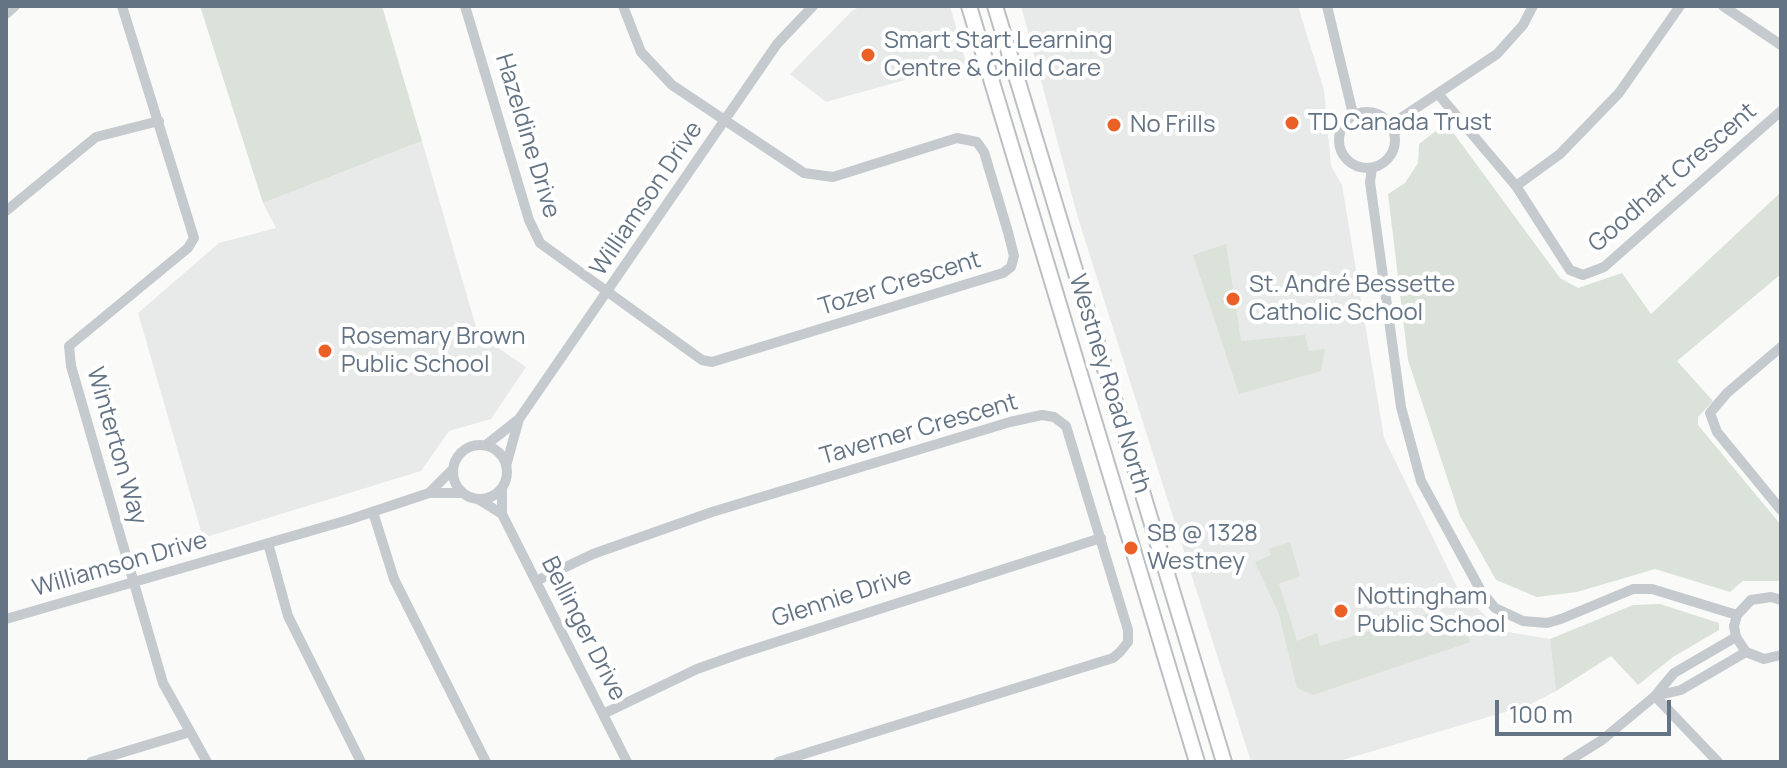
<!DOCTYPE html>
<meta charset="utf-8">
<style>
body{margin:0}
#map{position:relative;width:1787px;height:768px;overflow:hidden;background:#fafaf8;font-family:Manrope,sans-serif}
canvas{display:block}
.frame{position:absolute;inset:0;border:8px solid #647484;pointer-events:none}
.scale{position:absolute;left:1495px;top:700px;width:176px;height:36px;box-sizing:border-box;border:4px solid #647484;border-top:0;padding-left:10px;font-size:24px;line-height:28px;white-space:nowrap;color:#647484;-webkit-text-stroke:6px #fff;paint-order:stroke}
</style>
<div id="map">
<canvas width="1787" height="768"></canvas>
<div class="frame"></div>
<div class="scale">100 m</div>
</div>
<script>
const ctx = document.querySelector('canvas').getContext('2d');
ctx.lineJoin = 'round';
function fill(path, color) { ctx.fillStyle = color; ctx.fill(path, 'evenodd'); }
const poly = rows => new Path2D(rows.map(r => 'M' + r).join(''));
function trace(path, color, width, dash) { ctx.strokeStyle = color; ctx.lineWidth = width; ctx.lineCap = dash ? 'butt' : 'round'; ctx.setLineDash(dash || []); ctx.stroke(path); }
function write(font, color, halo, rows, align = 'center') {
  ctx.font = font + ' Manrope,sans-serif'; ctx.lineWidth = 8; ctx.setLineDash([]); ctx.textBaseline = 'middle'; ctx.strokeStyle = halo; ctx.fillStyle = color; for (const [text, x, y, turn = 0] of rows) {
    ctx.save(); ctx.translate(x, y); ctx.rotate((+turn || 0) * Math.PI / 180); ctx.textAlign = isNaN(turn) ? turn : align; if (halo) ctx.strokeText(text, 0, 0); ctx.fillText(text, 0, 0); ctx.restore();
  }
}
fill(poly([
 [861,6,950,6,966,63,826,102,790,74,852,11],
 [1021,6,1298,6,1324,90,1331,166,1342,185,1384,438,1459,591,1502,631,1550,639,1556,691,1529,705,1336,762,1251,762,1078,218],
 [422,141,478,334,526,367,491,419,449,431,421,471,203,538,138,313,219,243,276,228,263,203]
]), '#e8e9e9');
fill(poly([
 [200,6,382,6,422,141,263,203],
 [1446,123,1560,278,1578,288,1622,273,1651,314,1781,192,1781,274,1677,361,1713,401,1698,417,1698,425,1781,525,1781,581,1743,581,1730,592,1655,569,1577,592,1537,597,1496,580,1460,516,1408,360,1388,194,1405,183,1418,163,1419,144],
 [1226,244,1241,341,1305,335,1309,351,1325,349,1321,371,1239,394,1193,255],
 [1290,542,1300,576,1279,584,1297,641,1317,633,1320,646,1434,612,1446,624,1466,629,1470,642,1313,695,1297,688,1279,614,1255,562,1271,555,1269,549],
 [1660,604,1719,623,1719,630,1673,657,1638,685,1611,656,1556,691,1550,639,1633,605]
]), '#dbe2d9');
const secondary = poly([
 [969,6,1197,762],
 [995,6,1224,762]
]);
trace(secondary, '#babfc4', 18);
trace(poly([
 [122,6,194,238,188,248,69,346,71,366,163,683,207,762],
 [465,6,529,220,540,243,702,360,712,362,1003,273,1011,267,1014,256,1008,232,984,152,977,142,957,138,833,177,804,173,672,85,641,52,623,6],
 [1327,6,1353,114],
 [1723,6,1781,45],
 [6,14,15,6],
 [1439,95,1516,186,1570,270,1583,275,1604,267,1781,111],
 '1339 140a28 28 0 1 1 56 0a28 28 0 1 1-56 0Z',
 [1392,124,1497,54,1523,25,1533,6],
 [1372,168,1370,182,1401,407,1421,481,1481,591,1495,608,1523,621,1547,623,1561,619,1633,589,1652,589,1737,615],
 [1516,186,1560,154,1619,93,1680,6],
 [6,211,96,137,159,121],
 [1781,347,1727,393,1710,413,1717,432,1781,510],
 [486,445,519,419,777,44,813,6],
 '453 472a27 27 0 1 1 54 0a27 27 0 1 1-54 0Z',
 [506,466,519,419],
 [502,488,502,514,627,762],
 [429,493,453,469],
 [478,499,502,514],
 [373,512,394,579,486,762],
 [268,543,288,616,361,762],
 [536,581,593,554,712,512,1010,422,1042,415,1054,417,1066,426,1128,630,1128,642,1120,652,1113,658,778,762],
 [1781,600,1771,597,1751,600,1737,615,1734,626,1736,637,1746,652,1764,659,1781,655],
 [6,619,348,520,429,493,463,493],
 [1655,696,1681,690,1746,652],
 [1655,696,1718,762],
 [603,714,697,669,739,654,1101,538],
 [91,762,190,732],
 [1567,762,1602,740,1655,696,1674,673,1736,637]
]), '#c5cace', 10);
trace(secondary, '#fff', 14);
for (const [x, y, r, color] of [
 [868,55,8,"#eb6026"],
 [1292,123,8,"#eb6026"],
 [1114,125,8,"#eb6026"],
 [1233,299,8,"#eb6026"],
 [325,351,8,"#eb6026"],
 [1131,548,8,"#eb6026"],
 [1341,611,8,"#eb6026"]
]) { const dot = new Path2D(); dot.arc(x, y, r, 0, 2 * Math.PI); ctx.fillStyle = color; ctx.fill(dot); trace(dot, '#fff', 3); }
write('24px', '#647484', '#fff', [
 ["Smart Start Learning",884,41],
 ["Centre & Child Care",884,69],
 ["TD Canada Trust",1308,123],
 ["No Frills",1130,125],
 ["St. André Bessette",1249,285],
 ["Catholic School",1249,313],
 ["Rosemary Brown",341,337],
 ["Public School",341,365],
 ["SB @ 1328",1147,534],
 ["Westney",1147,562],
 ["Nottingham",1357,597],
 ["Public School",1357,625]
], 'left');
write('24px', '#647484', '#fff', [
 ["Hazeldine Drive",527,136,73],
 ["Goodhart Crescent",1673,178,-41],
 ["Williamson Drive",647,199,-56],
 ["Tozer Crescent",900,284,-17],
 ["Westney Road North",1109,384,73],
 ["Taverner Crescent",919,430,-16],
 ["Winterton Way",116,446,74],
 ["Williamson Drive",120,565,-16],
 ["Glennie Drive",842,598,-18],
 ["Bellinger Drive",583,629,63]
]);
</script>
